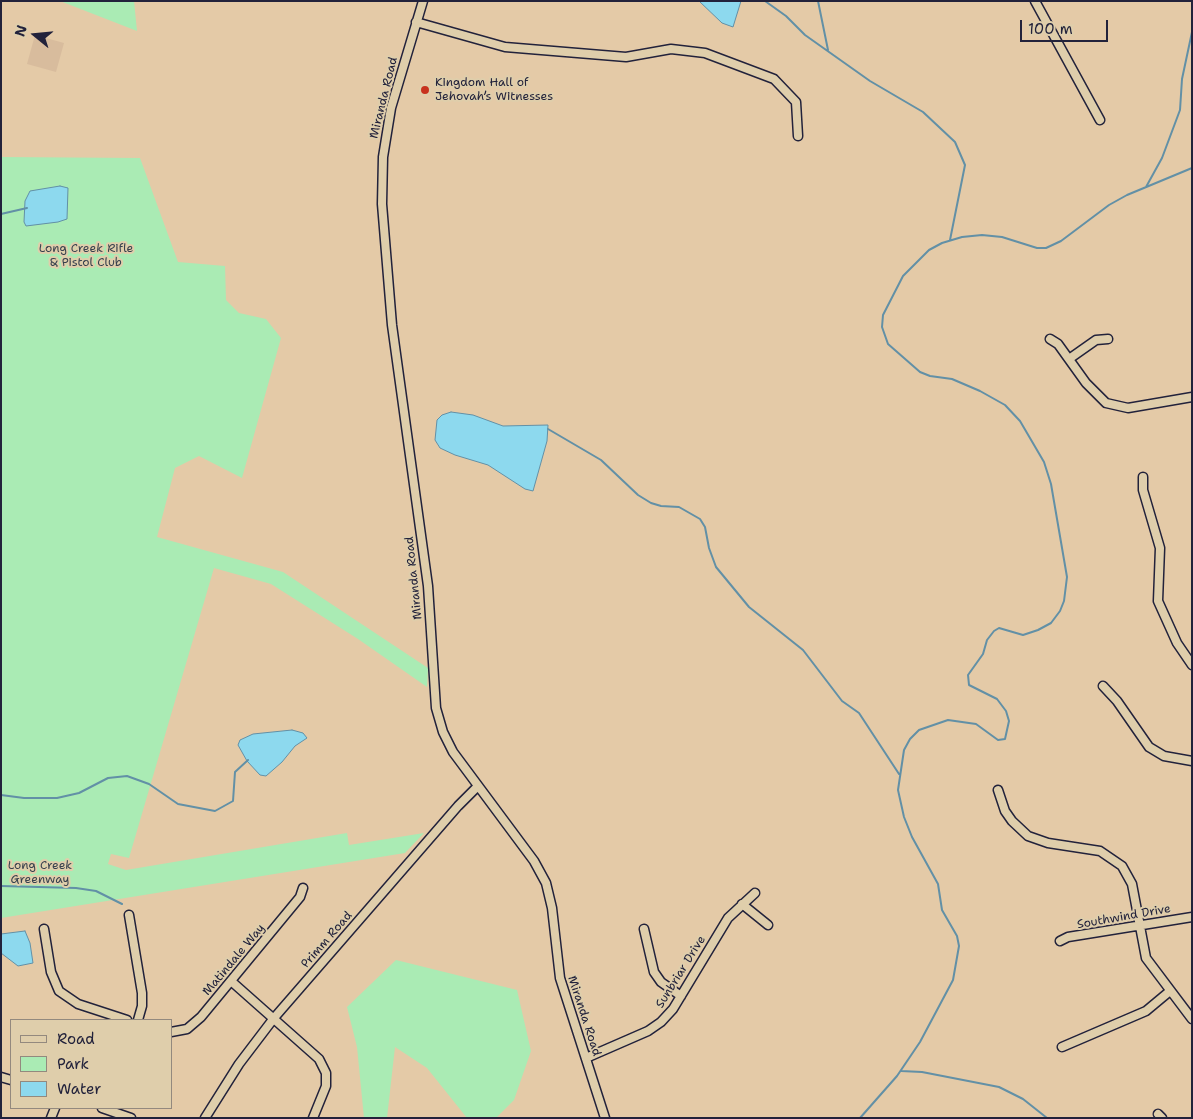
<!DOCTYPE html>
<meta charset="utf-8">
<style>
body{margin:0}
#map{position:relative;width:1193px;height:1119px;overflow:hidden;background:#e4caa7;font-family:"Shantell Sans",sans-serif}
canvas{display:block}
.frame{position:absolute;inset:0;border:2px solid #22223b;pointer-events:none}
.legend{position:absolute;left:10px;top:1019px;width:162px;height:90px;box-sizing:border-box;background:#dfceab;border:1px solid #93897e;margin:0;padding:6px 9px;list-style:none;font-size:15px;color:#22223b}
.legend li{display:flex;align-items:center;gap:10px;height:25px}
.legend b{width:25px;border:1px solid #93897e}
.north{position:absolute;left:10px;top:10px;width:50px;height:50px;-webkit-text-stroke:4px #dfceab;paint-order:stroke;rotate:287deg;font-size:14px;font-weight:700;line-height:20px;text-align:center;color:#22223b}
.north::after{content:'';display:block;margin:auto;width:18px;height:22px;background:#22223b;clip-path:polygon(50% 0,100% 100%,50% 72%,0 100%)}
.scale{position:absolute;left:1020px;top:20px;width:88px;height:22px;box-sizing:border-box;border:2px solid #22223b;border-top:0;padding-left:6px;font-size:15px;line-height:18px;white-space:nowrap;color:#22223b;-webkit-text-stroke:4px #dfceab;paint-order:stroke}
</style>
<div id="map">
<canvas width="1193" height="1119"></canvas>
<div class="frame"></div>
<ul class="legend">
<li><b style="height:6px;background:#dfceab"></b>Road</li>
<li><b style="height:14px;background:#aaebb4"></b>Park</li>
<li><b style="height:14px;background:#8dd9ee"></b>Water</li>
</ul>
<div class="north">N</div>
<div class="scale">100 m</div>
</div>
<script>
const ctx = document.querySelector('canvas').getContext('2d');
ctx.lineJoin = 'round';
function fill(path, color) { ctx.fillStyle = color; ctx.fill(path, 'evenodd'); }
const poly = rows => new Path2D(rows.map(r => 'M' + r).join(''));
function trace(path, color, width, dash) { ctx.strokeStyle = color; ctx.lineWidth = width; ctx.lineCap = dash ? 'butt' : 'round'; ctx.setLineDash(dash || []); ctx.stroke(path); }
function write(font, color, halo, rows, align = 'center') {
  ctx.font = font + ' "Shantell Sans",sans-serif'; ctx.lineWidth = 4; ctx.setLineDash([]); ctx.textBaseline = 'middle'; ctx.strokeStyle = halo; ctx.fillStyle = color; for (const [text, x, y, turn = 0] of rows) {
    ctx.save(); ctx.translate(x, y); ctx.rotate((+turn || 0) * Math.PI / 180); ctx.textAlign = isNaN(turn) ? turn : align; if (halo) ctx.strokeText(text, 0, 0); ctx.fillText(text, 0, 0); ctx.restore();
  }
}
fill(poly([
 [35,35,64,43,56,72,27,64]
]), '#d8bc9d');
fill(poly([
 [60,1,134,1,137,31],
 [1,157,140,158,178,262,225,266,226,300,239,313,266,319,281,338,242,478,199,456,175,468,157,537,283,572,428,668,427,687,358,639,271,584,214,568,129,858,111,854,108,864,126,870,347,833,349,845,424,833,405,853,1,918],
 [396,960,517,990,531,1051,514,1100,496,1118,467,1118,427,1068,395,1047,387,1118,364,1118,357,1047,347,1007]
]), '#aaebb4');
const water = poly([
 [699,1,741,1,733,27,722,23,699,1],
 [60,186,68,188,67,219,58,222,26,226,24,222,25,201,30,191,60,186],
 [451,412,473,415,503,426,548,425,547,441,533,491,525,489,488,465,455,455,440,448,435,440,437,420,442,415,451,412],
 [292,730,303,733,307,738,295,746,282,762,266,776,260,775,247,761,238,745,240,740,253,734,292,730],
 [25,931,30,943,33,963,18,966,1,953,1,934,25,931]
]);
fill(water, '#8dd9ee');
trace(water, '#6290a6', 1);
trace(poly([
 [765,1,786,16,805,35,870,81,923,112,955,142,965,165,950,240],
 [818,1,828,50],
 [1146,187,1162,158,1180,110,1182,79,1192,32],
 [1,214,27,208],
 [548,429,601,460,638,495,651,503,661,506,679,507,700,519,705,527,709,548,716,567,749,607,803,650,842,701,859,713,899,774],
 [1,795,24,798,57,798,79,793,108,778,127,776,149,784,178,804,215,811,233,801,235,772,248,760],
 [1,886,76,888,96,891,122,904],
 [901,1071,922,1072,999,1087,1023,1099,1047,1118],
 [860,1118,897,1076,920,1042,953,980,959,946,957,936,942,910,938,884,912,837,904,817,898,790,904,750,910,739,919,730,948,720,976,724,998,740,1005,739,1009,721,1006,711,997,699,969,685,968,675,983,654,987,640,994,631,999,628,1023,635,1038,630,1051,623,1060,611,1064,601,1067,577,1051,484,1044,462,1020,421,1005,405,980,391,952,379,930,376,920,372,888,344,882,327,883,315,903,276,929,250,942,243,962,237,982,235,1002,237,1037,248,1046,248,1061,241,1109,205,1127,195,1192,168]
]), '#6290a6', 2);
const minor = poly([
 [423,1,391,108,383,157,382,204,392,325,428,586,436,708,443,732,453,752,534,861,546,883,552,908,560,978,605,1118],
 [1035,1,1100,120],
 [416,22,505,47,626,57,671,49,705,53,774,79,796,102,798,136],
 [1050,339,1058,344,1086,383,1106,403,1128,408,1192,397],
 [1069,359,1096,340,1108,339],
 [1143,477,1143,490,1160,548,1158,601,1177,643,1192,665],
 [1103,686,1117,701,1149,747,1164,756,1192,761],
 [998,790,1005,811,1012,821,1028,836,1048,843,1100,851,1122,866,1132,884,1146,958,1192,1019],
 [742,904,768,925],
 [129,915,142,993,142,1006,138,1020],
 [44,929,51,972,59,991,78,1004,127,1020],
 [644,929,654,972,661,982,681,996],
 [1060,941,1068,937,1192,917],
 [231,981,319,1059,326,1073,326,1086,313,1118],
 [171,1032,187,1029,201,1017,300,897,303,888],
 [1062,1047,1146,1011,1170,991],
 [586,1058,648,1031,661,1022,673,1009,728,918,755,893],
 [1,1077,11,1080],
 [102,1108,131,1118],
 [1158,1114,1162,1118],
 [51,1118,55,1108],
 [205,1118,239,1064,274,1018,458,806,478,786]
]);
trace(minor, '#22223b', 11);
trace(minor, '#dfceab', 8);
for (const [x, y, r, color] of [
 [425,90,5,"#c8321e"]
]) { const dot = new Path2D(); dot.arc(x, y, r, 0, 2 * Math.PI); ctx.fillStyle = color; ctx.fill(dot); trace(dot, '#dfceab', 2); }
write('12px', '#22223b', '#dfceab', [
 ["Kingdom Hall of",435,83],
 ["Jehovah’s Witnesses",435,97]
], 'left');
write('12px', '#22223b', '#dfceab', [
 ["Miranda Road",384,98,-76],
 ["Miranda Road",414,578,-96],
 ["Southwind Drive",1124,917,-10],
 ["Primm Road",327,940,-49],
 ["Matindale Way",234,960,-50],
 ["Sunbriar Drive",681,972,-58],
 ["Miranda Road",584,1016,72]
]);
write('12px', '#36404d', '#dfceab', [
 ["Long Creek Rifle",86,249],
 ["& Pistol Club",86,263],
 ["Long Creek",40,866],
 ["Greenway",40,880]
]);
</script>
